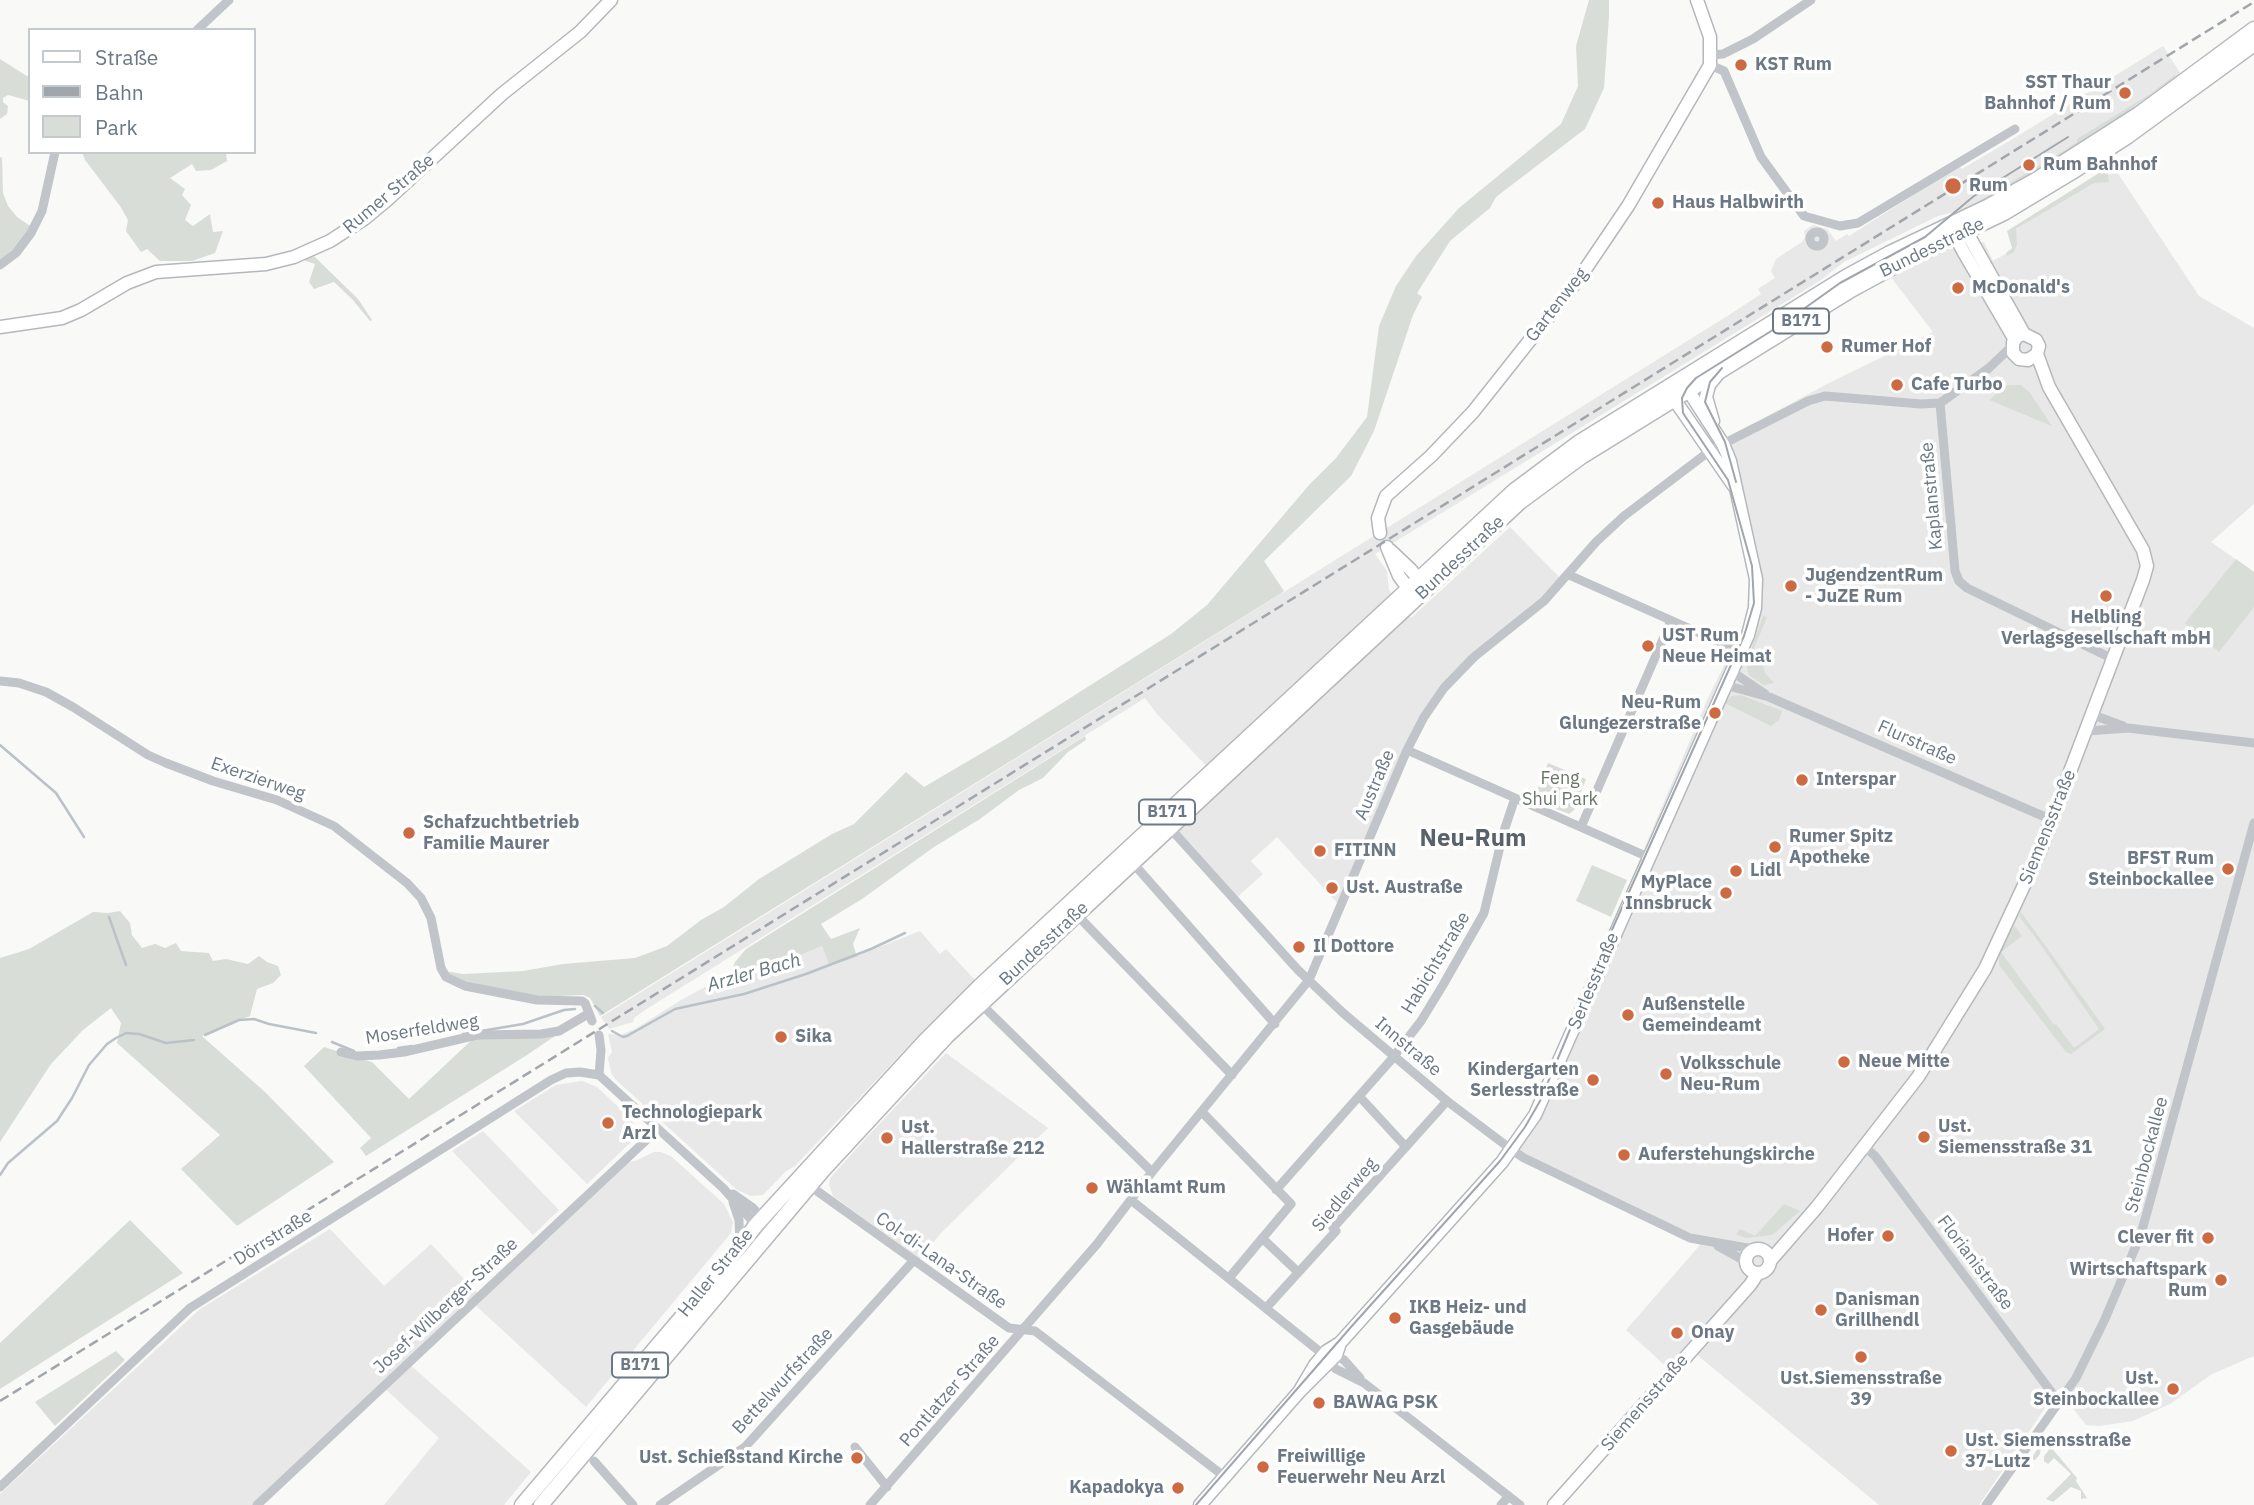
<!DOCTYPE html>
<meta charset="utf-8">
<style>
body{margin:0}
#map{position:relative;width:2254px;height:1505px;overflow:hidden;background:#f9f9f7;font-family:"IBM Plex Sans",sans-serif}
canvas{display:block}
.legend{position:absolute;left:28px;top:28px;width:228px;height:126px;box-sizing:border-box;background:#fff;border:2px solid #c4c9ce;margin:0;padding:9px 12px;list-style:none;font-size:21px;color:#6c7884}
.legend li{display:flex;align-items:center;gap:14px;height:35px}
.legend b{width:35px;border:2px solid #c4c9ce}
</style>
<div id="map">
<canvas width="2254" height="1505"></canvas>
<ul class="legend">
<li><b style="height:9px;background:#fff"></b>Straße</li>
<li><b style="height:9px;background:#a1a6ac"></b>Bahn</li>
<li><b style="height:19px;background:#d9ddd7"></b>Park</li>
</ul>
</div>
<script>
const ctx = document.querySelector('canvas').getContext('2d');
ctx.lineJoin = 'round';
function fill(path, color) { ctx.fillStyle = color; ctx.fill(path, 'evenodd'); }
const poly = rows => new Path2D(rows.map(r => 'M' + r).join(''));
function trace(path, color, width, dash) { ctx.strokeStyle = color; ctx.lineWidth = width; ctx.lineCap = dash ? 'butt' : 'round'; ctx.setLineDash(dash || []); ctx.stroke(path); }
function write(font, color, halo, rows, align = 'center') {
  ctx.font = font + ' "IBM Plex Sans",sans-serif'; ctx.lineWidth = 7; ctx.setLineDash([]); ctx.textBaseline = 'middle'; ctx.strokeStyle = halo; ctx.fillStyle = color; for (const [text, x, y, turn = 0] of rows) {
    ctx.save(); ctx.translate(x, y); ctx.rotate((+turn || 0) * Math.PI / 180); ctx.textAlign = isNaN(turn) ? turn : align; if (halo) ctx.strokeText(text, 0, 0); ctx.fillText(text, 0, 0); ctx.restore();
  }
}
fill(poly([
 [2163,46,2182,76,2096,137,1988,203,1938,216,1844,262,1821,280,1375,554,1387,571,1389,590,1411,618,1510,527,1563,581,1474,657,1424,716,1341,907,1277,837,1251,861,1263,874,1235,899,1165,822,1215,775,1157,714,1145,698,645,1010,634,1018,633,1022,609,1029,601,1017,1729,315,1761,294,1758,289,1775,278,1771,271,1776,259,1802,242,1805,237,1804,231,1813,225,1827,229,1836,241,1847,234,1849,236,1959,166,1962,169,2016,137],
 [2115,169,2199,296,2254,328,2254,504,2211,542,2254,572,2254,1356,2212,1374,2170,1404,2133,1421,2099,1426,2086,1425,2058,1389,1979,1505,1879,1505,1690,1349,1670,1370,1626,1330,1700,1245,1512,1150,1541,1093,1707,700,1755,603,1719,442,1829,383,1933,332,1890,276,1943,251,1984,242,1993,261,2014,249,2015,230],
 [920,931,940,954,946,949,975,980,914,1040,795,1166,785,1172,763,1195,751,1196,737,1190,615,1079,611,1073,608,1058,612,1052,608,1034,621,1035,635,1029,681,1000,731,973,739,969,742,974,777,958,796,957,822,946,831,966],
 [946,1053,1048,1128,941,1233,920,1259,833,1196,829,1184,830,1178,866,1138],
 [582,1081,597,1087,629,1117,633,1123,634,1135,632,1141,587,1184,514,1111,556,1085],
 [483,1131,559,1210,533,1235,452,1151],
 [654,1152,661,1152,672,1157,724,1204,733,1222,731,1233,586,1407,472,1302,408,1363,531,1472,504,1505,384,1505,439,1438,383,1387,257,1505,0,1505,0,1494,200,1309,330,1229,384,1286,431,1244,479,1295,621,1163,635,1161]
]), '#e7e8e7');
fill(poly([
 [1589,0,1609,0,1609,16,1604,88,1585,129,1496,197,1490,208,1450,241,1417,293,1422,297,1413,315,1374,431,1351,476,1264,561,1284,591,1280,594,600,1016,590,998,583,995,536,997,461,981,445,971,463,974,523,971,563,964,635,958,667,946,701,920,724,907,759,879,832,834,854,824,906,772,924,787,1004,740,1171,634,1207,605,1309,485,1336,458,1367,417,1379,326,1396,286,1416,256,1459,208,1561,124,1578,86,1576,46],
 [0,59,30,78,30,101,8,95,3,98,3,102,8,106,7,114,0,119],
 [2175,75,2176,76,2103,129,1996,195,1978,202,2065,150,2077,142,2077,139,2150,94],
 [82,152,226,153,227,161,211,170,196,171,192,164,170,178,185,189,182,195,191,205,185,220,193,226,210,214,213,232,223,231,215,253,192,261,160,261,147,249,141,252,126,231,128,220,120,206,85,160],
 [0,157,2,158,3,193,8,206,17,217,32,227,22,242,0,261],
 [2107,168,2109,182,2094,183,2016,229,2017,245,2014,252,2007,256,2006,253,2012,248,2007,231],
 [314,256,358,299,372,320,370,321,353,300,334,282,314,289,309,282,315,264,303,260],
 [2007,385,2021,385,2030,393,2052,426,1989,400],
 [2236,559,2254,572,2254,607,2219,652,2185,623],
 [1763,616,1767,617,1752,653,1756,655,1754,659,1762,662,1765,673,1774,683,1764,685,1749,675,1746,664],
 [1741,695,1782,711,1779,720,1771,726,1725,703,1731,696],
 [1085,736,1086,740,1068,752,1043,778,1019,790,980,819,934,847,862,899,821,924,831,939,860,928,853,944,857,957,830,966,822,946,796,957,777,958,742,974,739,969,731,973,735,962,746,949],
 [1548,763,1586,779,1574,810,1569,814,1533,800],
 [1592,865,1627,880,1611,917,1576,901],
 [120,911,130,923,132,935,142,948,155,944,165,948,176,943,181,951,209,953,213,961,226,959,248,964,259,956,267,962,278,966,281,975,273,983,257,989,250,1016,203,1035,203,1037,265,1092,334,1162,237,1226,181,1169,220,1135,117,1043,121,1023,111,1008,83,1030,51,1064,0,1142,0,958,29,949,93,912,108,913],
 [2021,912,2105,1029,2071,1054,2066,1052,1999,965,1999,955,2008,935,2015,926,2022,936,2001,952,2054,1025,2056,1024,2074,1048,2099,1029,2039,942,2019,916],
 [559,1031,555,1036,527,1055,366,1156,360,1148,371,1138,304,1066,324,1047,372,1062,409,1099,477,1035],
 [1784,1204,1800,1211,1772,1235,1746,1238,1736,1234,1740,1229,1755,1236],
 [130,1220,183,1273,0,1389,0,1343],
 [116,1351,125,1360,55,1426,35,1402],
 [2044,1439,2077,1478,2076,1481,2087,1498,2081,1499,2081,1491,2071,1487,2053,1502,2046,1499,2071,1474,2054,1458,2048,1464,2044,1461,2044,1456,2049,1450,2046,1446,2041,1447,2040,1454,2035,1460,2031,1459]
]), '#d9ddd7');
trace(poly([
 [0,745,56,793,84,837],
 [109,917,126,965],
 [595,1006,603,1013],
 [612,1031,623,1037,627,1036,675,1009,744,994,806,974,871,949,905,933],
 [463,1034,523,1024,564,1010,575,1009],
 [205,1035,239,1020,254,1019,269,1024,316,1033],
 [332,1042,354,1051],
 [398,1048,412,1046],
 [0,1175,8,1163,57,1121,72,1098,89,1065,107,1044,116,1038,126,1033,139,1034,166,1043,194,1040]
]), '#bac2c7', 2.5);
const secondary = poly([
 [1961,226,1966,231,2024,334],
 [1958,229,1955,236,1963,251,2015,340],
 [0,327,62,318,81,310,127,283,156,272,266,264,294,257,330,241,364,219,387,200,502,94,580,32,611,0],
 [1674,392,1674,399,1734,486],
 [1713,421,1706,397,1709,385,1718,374],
 [1380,533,1378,518,1386,496,1431,456,1473,412,1580,277,1628,206,1710,65,1710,37,1697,0],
 [1387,547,1399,576,1408,588,1417,591],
 [1390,550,1410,569,1418,578,1420,586],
 '1746 1261a12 12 0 1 1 24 0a12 12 0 1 1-24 0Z',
 [1770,1261,1817,1207,1918,1077,1985,969,2039,853,2143,580,2147,566,2143,550,2049,387,2037,354,2039,346,2036,340,2024,334,2018,336,2013,342,2013,353,2019,359,2028,360,2037,354],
 [1299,1392,1315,1365,1327,1351,1340,1343,1502,1162,1535,1115,1748,635,1755,608,1756,579,1730,461,1723,444,1688,390,1682,387],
 [1200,1505,1299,1392,1336,1355,1340,1343],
 [1554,1505,1750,1285,1758,1273]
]);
const primary = poly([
 [522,1505,720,1272,756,1225,924,1042,980,986,1515,490,1578,443,1846,277,1890,253,1989,206,2036,180,2139,114,2254,29],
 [541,1505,824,1169,947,1036,1520,502,1581,457,1851,290,1906,260,2004,213,2072,172,2128,136,2254,44]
]);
trace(secondary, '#b4b8bc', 15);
trace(primary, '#b5b8bc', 17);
trace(poly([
 [197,30,229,0],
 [1711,55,1723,54,1753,39,1811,0],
 [1710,65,1724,71,1761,157,1804,216,1840,226,1858,223,2015,129],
 '1810 239a7 7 0 1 1 14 0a7 7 0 1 1-14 0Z',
 [0,265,16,253,31,233,42,211,55,152],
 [1940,403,1955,571,1959,581,1967,588,2113,659],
 [1569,575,1740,651],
 [1731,671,1765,694],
 [0,681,19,683,46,692,73,707,148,755,166,763,213,781,277,800,334,826,407,883,421,898,431,918,441,968,446,977,465,986,537,1000,582,1001,585,1003,592,1021],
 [1725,685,1769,697,2052,820],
 [2093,715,2123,726],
 [2087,731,2128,728,2254,743],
 [1407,750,1648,857],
 [1169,827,1298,970,1342,1012,1447,1101,1512,1150,1524,1158,1690,1238,1753,1249],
 [1581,827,1671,621],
 [1132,862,1275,1024],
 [1076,914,1232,1075],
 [980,1003,1152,1172],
 [599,1035,601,1050,599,1075],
 [341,1052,357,1056,379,1055,404,1052,477,1035,541,1034,559,1031,588,1014],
 [1359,1096,1406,1147],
 [1202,1112,1291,1204,1229,1278],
 [1864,1146,1875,1156,2058,1401],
 [810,1186,1009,1328,1035,1331,1225,1477],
 [1276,1190,1391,1060,1421,1021,1443,985,1484,913,1503,834,1515,798],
 [733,1194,753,1208,765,1221],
 [1131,1200,1319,1351,1322,1357,1336,1369,1364,1383,1520,1505],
 [733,1202,739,1220,740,1245],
 [1262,1238,1298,1272],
 [1718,1246,1745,1261],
 [1266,1308,1336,1231,1333,1228,1447,1101],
 [1331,1353,1344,1360,1360,1378],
 [855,1447,887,1487],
 [594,1461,633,1505],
 [0,1487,190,1308,551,1080,566,1073,580,1072,599,1075,723,1188,756,1225,770,1232],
 [257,1505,657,1130],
 [660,1505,745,1447,914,1260],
 [870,1505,1097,1244,1152,1172,1309,980,1407,750,1424,717,1444,688,1474,657,1544,601,1596,542,1624,516,1711,450,1808,401,1825,396,1921,404,1940,403,1989,368,2012,346],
 [1501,1505,1509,1496],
 [1986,1505,2076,1378,2105,1319,2141,1234,2254,823]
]), '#c1c4c8', 9);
trace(secondary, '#fff', 12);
trace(primary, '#fff', 14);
trace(poly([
 [1722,368,1710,382,1705,402,1725,442,1736,482],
 [1196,1505,1351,1327,1500,1161,1525,1127,1540,1101,1611,932,1744,636,1754,603,1752,566,1728,480,1683,413,1682,398,1687,388,1696,378,1784,323,1840,283,1925,237,1974,196,2068,137]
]), '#a1a6ac', 2);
trace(poly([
 [0,1401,2254,2]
]), '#a1a6ac', 2.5, [10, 5]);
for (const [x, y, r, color] of [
 [1741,65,7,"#ce6a42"],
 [2125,93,7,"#ce6a42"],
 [2029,165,7,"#ce6a42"],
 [1953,186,9,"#ce6a42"],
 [1658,203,7,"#ce6a42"],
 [1958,288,7,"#ce6a42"],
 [1827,347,7,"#ce6a42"],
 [1897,385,7,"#ce6a42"],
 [1791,586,7,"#ce6a42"],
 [2106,596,7,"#ce6a42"],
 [1648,646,7,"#ce6a42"],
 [1715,713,7,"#ce6a42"],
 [1802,780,7,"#ce6a42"],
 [409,833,7,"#ce6a42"],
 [1775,847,7,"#ce6a42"],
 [1320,851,7,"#ce6a42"],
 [2228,869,7,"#ce6a42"],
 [1736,871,7,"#ce6a42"],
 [1332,888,7,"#ce6a42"],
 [1726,893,7,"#ce6a42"],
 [1299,947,7,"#ce6a42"],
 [1628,1015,7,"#ce6a42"],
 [781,1037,7,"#ce6a42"],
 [1844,1062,7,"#ce6a42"],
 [1666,1074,7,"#ce6a42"],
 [1593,1080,7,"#ce6a42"],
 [608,1123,7,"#ce6a42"],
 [1924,1137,7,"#ce6a42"],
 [887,1138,7,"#ce6a42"],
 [1624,1155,7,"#ce6a42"],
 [1092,1188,7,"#ce6a42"],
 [1888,1236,7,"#ce6a42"],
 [2208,1238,7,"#ce6a42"],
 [2221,1280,7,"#ce6a42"],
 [1821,1310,7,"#ce6a42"],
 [1395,1318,7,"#ce6a42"],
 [1677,1333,7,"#ce6a42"],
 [1861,1357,7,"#ce6a42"],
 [2173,1389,7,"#ce6a42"],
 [1319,1403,7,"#ce6a42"],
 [1951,1451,7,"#ce6a42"],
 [857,1458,7,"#ce6a42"],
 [1263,1467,7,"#ce6a42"],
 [1178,1488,7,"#ce6a42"]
]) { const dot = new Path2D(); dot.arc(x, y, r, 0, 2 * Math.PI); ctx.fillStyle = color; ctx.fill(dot); trace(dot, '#fff', 2.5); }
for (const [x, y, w] of [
 [1801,321,56],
 [1167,812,56],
 [640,1365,56]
]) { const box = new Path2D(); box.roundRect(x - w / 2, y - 12.5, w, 25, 5); ctx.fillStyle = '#fff'; ctx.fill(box); trace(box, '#6c7884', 2); }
write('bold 16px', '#6c7884', null, [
 ["B171",1801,321],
 ["B171",1167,812],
 ["B171",640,1365]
]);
write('bold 18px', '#6c7884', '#fff', [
 ["KST Rum",1755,65],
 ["SST Thaur",2111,83,"right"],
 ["Bahnhof / Rum",2111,104,"right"],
 ["Rum Bahnhof",2043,165],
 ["Rum",1969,186],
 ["Haus Halbwirth",1672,203],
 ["McDonald's",1972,288],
 ["Rumer Hof",1841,347],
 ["Cafe Turbo",1911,385],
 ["JugendzentRum",1805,576],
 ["- JuZE Rum",1805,597],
 ["Helbling",2106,618,"center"],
 ["Verlagsgesellschaft mbH",2106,639,"center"],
 ["UST Rum",1662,636],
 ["Neue Heimat",1662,657],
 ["Neu-Rum",1701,703,"right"],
 ["Glungezerstraße",1701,724,"right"],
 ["Interspar",1816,780],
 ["Schafzuchtbetrieb",423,823],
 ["Familie Maurer",423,844],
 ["Rumer Spitz",1789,837],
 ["Apotheke",1789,858],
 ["FITINN",1334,851],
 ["BFST Rum",2214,859,"right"],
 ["Steinbockallee",2214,880,"right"],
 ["Lidl",1750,871],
 ["MyPlace",1712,883,"right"],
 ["Innsbruck",1712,904,"right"],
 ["Ust. Austraße",1346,888],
 ["Il Dottore",1313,947],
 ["Außenstelle",1642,1005],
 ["Gemeindeamt",1642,1026],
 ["Sika",795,1037],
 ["Neue Mitte",1858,1062],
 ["Volksschule",1680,1064],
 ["Neu-Rum",1680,1085],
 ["Kindergarten",1579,1070,"right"],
 ["Serlesstraße",1579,1091,"right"],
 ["Technologiepark",622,1113],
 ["Arzl",622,1134],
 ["Ust.",1938,1127],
 ["Siemensstraße 31",1938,1148],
 ["Ust.",901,1128],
 ["Hallerstraße 212",901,1149],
 ["Auferstehungskirche",1638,1155],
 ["Wählamt Rum",1106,1188],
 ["Hofer",1874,1236,"right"],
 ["Clever fit",2194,1238,"right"],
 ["Wirtschaftspark",2207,1270,"right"],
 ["Rum",2207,1291,"right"],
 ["Danisman",1835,1300],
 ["Grillhendl",1835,1321],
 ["IKB Heiz- und",1409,1308],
 ["Gasgebäude",1409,1329],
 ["Onay",1691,1333],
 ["Ust.Siemensstraße",1861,1379,"center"],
 ["39",1861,1400,"center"],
 ["Ust.",2159,1379,"right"],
 ["Steinbockallee",2159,1400,"right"],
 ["BAWAG PSK",1333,1403],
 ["Ust. Siemensstraße",1965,1441],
 ["37-Lutz",1965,1462],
 ["Freiwillige",1277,1457],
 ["Feuerwehr Neu Arzl",1277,1478],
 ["Ust. Schießstand Kirche",843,1458,"right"],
 ["Kapadokya",1164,1488,"right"]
], 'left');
write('18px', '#6c7884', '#fff', [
 ["Rumer Straße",389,194,-40],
 ["Bundesstraße",1932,248,-26],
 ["Gartenweg",1557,305,-52],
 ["Kaplanstraße",1932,496,-95],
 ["Bundesstraße",1460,558,-43],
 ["Flurstraße",1917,743,24],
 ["Exerzierweg",258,779,19],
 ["Austraße",1375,785,-67],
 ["Siemensstraße",2048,827,-68],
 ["Bundesstraße",1044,944,-43],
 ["Habichtstraße",1436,963,-59],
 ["Serlesstraße",1594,981,-67],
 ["Moserfeldweg",422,1030,-9],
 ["Innstraße",1408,1047,40],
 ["Steinbockallee",2147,1155,-75],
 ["Siedlerweg",1345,1195,-50],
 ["Dörrstraße",273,1238,-32],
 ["Col-di-Lana-Straße",941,1261,35],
 ["Florianistraße",1975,1263,53],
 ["Haller Straße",716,1273,-51],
 ["Josef-Wilberger-Straße",446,1306,-43],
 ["Bettelwurfstraße",783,1381,-47],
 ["Pontlatzer Straße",950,1391,-49],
 ["Siemensstraße",1645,1403,-49]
]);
write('18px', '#687766', '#fff', [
 ["Feng",1560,779],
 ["Shui Park",1560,800]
]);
write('italic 19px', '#67777f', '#fff', [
 ["Arzler Bach",754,973,-16]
]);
write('bold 24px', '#59626a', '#fff', [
 ["Neu-Rum",1473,839]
]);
</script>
